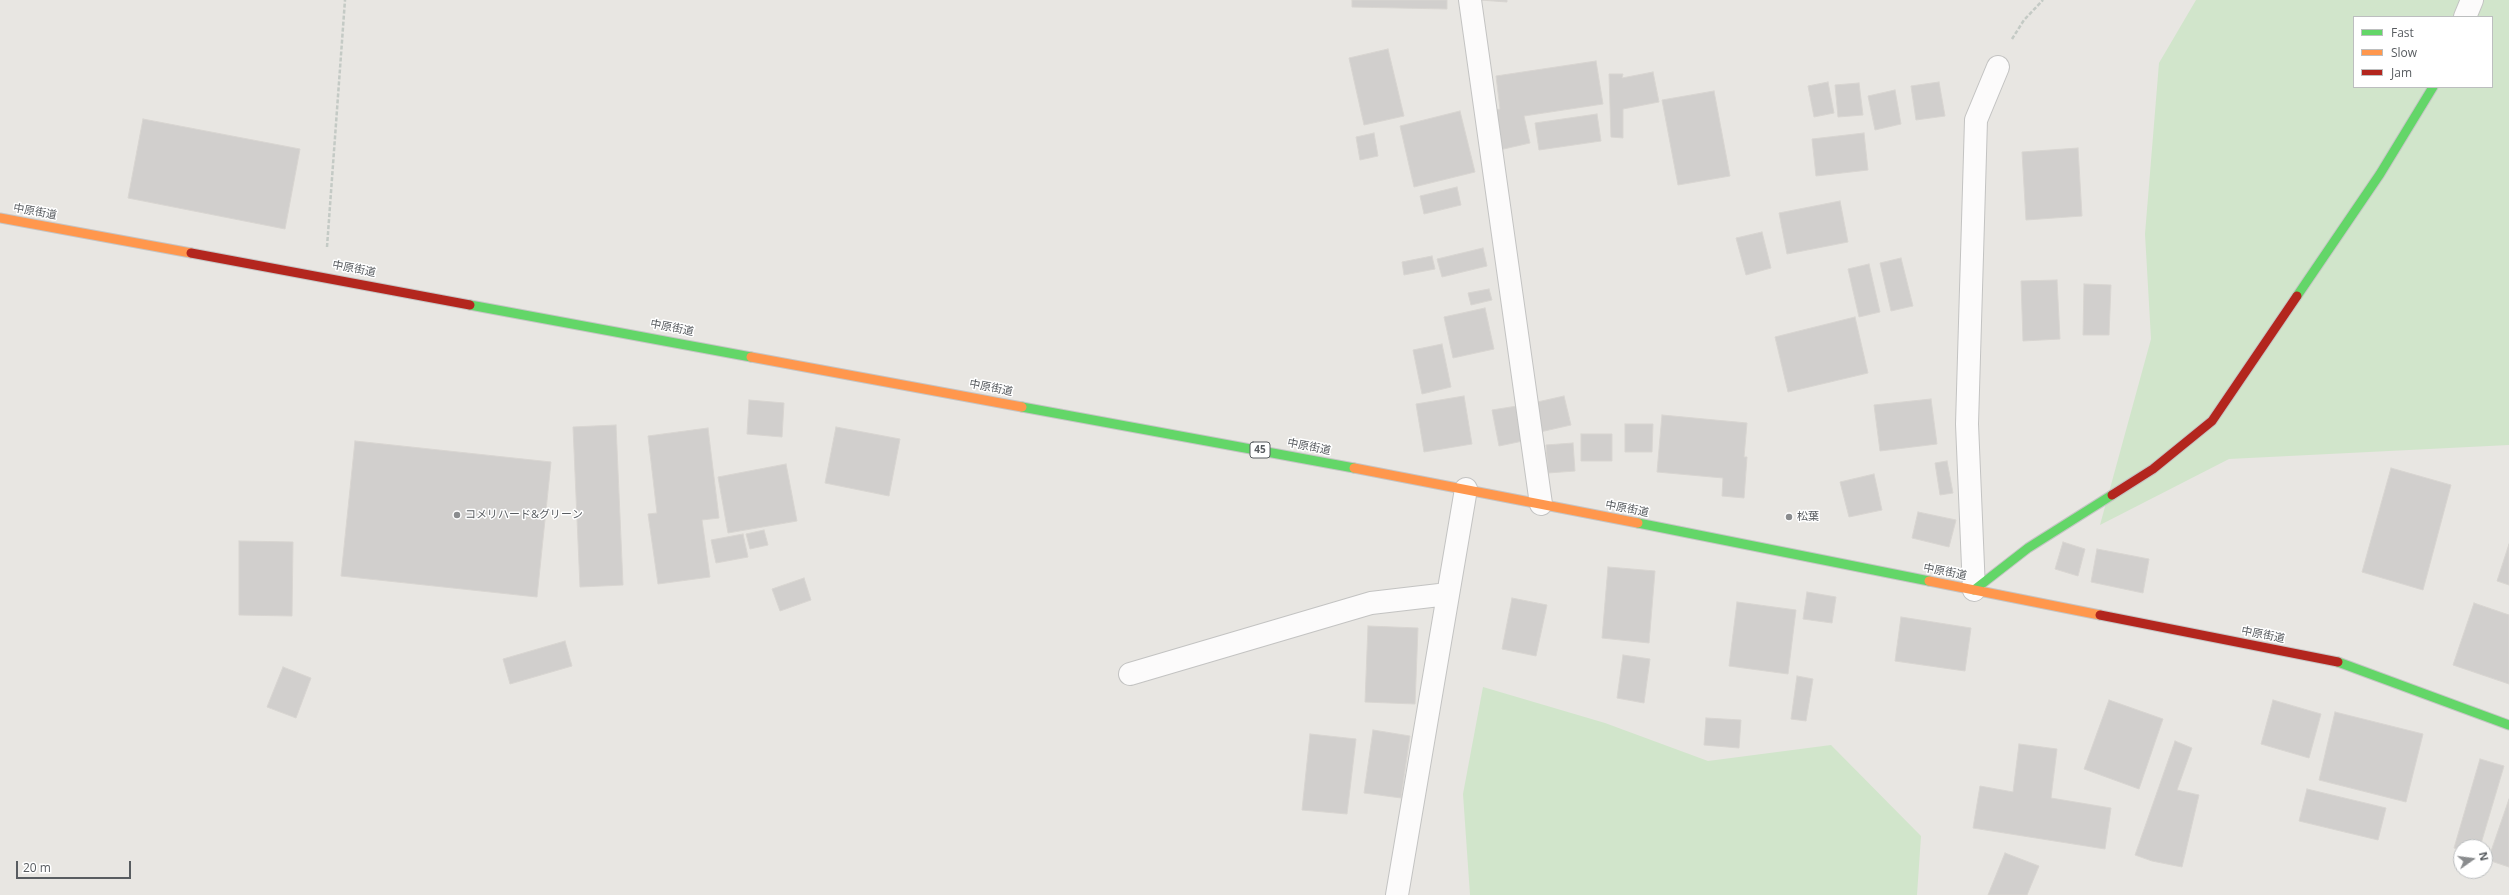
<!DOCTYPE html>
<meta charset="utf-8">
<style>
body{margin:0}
#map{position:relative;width:2509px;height:895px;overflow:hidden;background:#e8e6e2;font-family:"Open Sans",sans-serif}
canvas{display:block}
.legend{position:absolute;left:2353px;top:16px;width:140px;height:72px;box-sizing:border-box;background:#fff;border:1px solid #bcbebf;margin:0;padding:5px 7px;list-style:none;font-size:12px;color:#585c60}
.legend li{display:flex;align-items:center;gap:8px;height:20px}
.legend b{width:20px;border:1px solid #bcbebf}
.north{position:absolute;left:2453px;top:839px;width:40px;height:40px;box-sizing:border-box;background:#fff;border:1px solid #bcbebf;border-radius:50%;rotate:76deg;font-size:11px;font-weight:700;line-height:16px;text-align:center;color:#585c60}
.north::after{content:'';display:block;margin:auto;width:14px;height:18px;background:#8a8c8e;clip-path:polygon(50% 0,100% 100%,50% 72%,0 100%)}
.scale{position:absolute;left:16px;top:861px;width:115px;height:18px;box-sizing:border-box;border:2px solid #585c60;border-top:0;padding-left:5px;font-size:12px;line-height:14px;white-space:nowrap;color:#585c60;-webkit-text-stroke:3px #fff;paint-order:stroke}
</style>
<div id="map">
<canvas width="2509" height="895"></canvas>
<ul class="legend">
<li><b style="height:5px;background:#63d668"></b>Fast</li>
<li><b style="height:5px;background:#ff974d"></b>Slow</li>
<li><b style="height:5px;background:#b3261e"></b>Jam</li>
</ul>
<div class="north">N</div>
<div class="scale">20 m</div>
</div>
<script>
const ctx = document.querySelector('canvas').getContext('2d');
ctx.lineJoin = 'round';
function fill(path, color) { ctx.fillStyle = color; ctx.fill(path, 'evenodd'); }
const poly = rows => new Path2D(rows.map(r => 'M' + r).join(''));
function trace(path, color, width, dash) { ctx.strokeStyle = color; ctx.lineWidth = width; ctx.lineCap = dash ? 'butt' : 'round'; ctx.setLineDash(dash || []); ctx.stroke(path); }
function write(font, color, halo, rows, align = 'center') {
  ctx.font = font + ' "Open Sans","Noto Sans JP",sans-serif'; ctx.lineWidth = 3; ctx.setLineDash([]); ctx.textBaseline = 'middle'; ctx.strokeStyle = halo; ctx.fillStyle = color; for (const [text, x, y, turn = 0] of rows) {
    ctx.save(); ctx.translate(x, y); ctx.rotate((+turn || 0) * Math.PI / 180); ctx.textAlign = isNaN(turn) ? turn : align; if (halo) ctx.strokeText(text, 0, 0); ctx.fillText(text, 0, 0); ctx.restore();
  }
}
fill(poly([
 [2196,0,2509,0,2509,445,2229,459,2100,525,2151,339,2145,234,2159,63],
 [2354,17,2492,17,2492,87,2354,87],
 [1483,687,1605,723,1708,761,1831,745,1921,836,1917,895,1470,895,1463,794]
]), '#d1e5cb');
const building = poly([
 [1352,0,1447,0,1447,9,1352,7,1352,0],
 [1480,0,1507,0,1507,2,1480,0],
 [1388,49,1404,116,1364,125,1349,58,1388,49],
 [1596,61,1603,104,1524,116,1530,143,1495,151,1487,112,1500,109,1496,76,1596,61],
 [1653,72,1659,102,1623,109,1623,138,1611,137,1609,74,1623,74,1622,78,1653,72],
 [1828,82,1834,113,1814,117,1808,86,1828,82],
 [1939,82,1945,116,1916,120,1911,86,1939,82],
 [1859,83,1863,115,1838,117,1835,85,1859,83],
 [1895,90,1901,124,1875,130,1868,96,1895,90],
 [1714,91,1730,176,1678,185,1662,100,1714,91],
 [1460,111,1475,172,1414,187,1400,126,1460,111],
 [1597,114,1601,141,1539,150,1535,123,1597,114],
 [143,119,300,149,285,229,128,198,143,119],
 [1374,133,1378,156,1360,160,1356,137,1374,133],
 [1864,133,1868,170,1816,176,1812,139,1864,133],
 [2078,148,2082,216,2026,220,2022,152,2078,148],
 [1457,187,1461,205,1424,214,1420,196,1457,187],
 [1840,201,1848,242,1787,254,1779,213,1840,201],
 [1762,232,1771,268,1746,275,1736,238,1762,232],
 [1483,248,1487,266,1442,277,1437,259,1483,248],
 [1432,256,1435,269,1404,275,1402,262,1432,256],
 [1901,258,1913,306,1891,311,1880,263,1901,258],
 [1869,264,1880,312,1859,317,1848,269,1869,264],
 [2057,280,2060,339,2023,341,2021,281,2057,280],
 [2084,284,2111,285,2109,335,2083,335,2084,284],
 [1489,289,1492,300,1471,305,1468,293,1489,289],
 [1485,308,1494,349,1453,358,1444,317,1485,308],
 [1855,317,1868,373,1788,392,1775,337,1855,317],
 [1442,344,1451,387,1422,394,1413,350,1442,344],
 [1464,396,1472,444,1424,452,1416,404,1464,396],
 [1564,396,1571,425,1540,432,1533,403,1564,396],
 [1931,399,1937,444,1880,451,1874,405,1931,399],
 [749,400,784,403,782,437,747,434,749,400],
 [1517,406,1523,441,1499,446,1492,410,1517,406],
 [1662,415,1747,423,1744,457,1747,457,1744,498,1722,496,1723,478,1657,472,1662,415],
 [1625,424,1653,424,1652,452,1625,452,1625,424],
 [616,425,623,585,580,587,573,427,616,425],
 [836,427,900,439,889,496,825,483,836,427],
 [708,428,719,518,702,520,710,577,658,584,648,514,657,513,648,436,708,428],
 [1581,434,1612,434,1612,461,1581,461,1581,434],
 [355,441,551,462,537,597,341,576,355,441],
 [1573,443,1575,471,1548,473,1546,445,1573,443],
 [1947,461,1953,493,1940,495,1935,463,1947,461],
 [786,464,797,521,728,533,718,477,786,464],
 [2391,468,2451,485,2423,590,2362,572,2391,468],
 [1874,474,1882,510,1849,517,1840,482,1874,474],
 [1918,512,1956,520,1949,547,1912,538,1918,512],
 [764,530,768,545,750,549,746,534,764,530],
 [743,534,748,557,716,563,711,540,743,534],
 [239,541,293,542,292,616,239,615,239,541],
 [2063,542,2085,549,2078,576,2055,569,2063,542],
 [2509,544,2509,585,2497,581,2509,544],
 [2097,549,2149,559,2143,593,2091,582,2097,549],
 [1608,567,1655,571,1649,643,1602,638,1608,567],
 [804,578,811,600,780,611,772,589,804,578],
 [1807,592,1836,597,1832,623,1803,619,1807,592],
 [1512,598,1547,605,1536,656,1502,649,1512,598],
 [1737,602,1796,610,1788,674,1729,666,1737,602],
 [2474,603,2509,615,2509,684,2453,665,2474,603],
 [1901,617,1971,628,1965,671,1895,661,1901,617],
 [1368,626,1418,628,1415,704,1365,702,1368,626],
 [565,641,572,666,510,684,503,659,565,641],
 [1623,655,1650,659,1644,703,1617,698,1623,655],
 [283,667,311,678,296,718,267,707,283,667],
 [1797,676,1813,679,1806,721,1791,719,1797,676],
 [2109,700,2163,719,2139,789,2084,769,2109,700],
 [2273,700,2321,714,2309,758,2261,744,2273,700],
 [2335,712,2423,734,2406,802,2319,780,2335,712],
 [1706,718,1741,720,1739,748,1704,745,1706,718],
 [1373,730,1410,736,1401,798,1364,793,1373,730],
 [1310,734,1356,739,1347,814,1302,810,1310,734],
 [2175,741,2192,748,2177,790,2199,795,2182,867,2152,861,2135,855,2175,741],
 [2019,744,2057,749,2051,798,2111,808,2105,849,1973,828,1980,786,2013,792,2019,744],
 [2480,759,2504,766,2480,847,2461,847,2461,850,2454,848,2480,759],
 [2307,789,2386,808,2378,840,2299,821,2307,789],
 [2509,799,2509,867,2488,860,2509,799],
 [2005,853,2039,866,2027,895,1988,895,2005,853]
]);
fill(building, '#d1cfcd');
trace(building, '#d8d5d1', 1);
const lane = poly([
 [1974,590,1967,424,1976,120,1998,67]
]);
const street = poly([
 [1470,0,1541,504],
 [2465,17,2472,0],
 [1130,674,1371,603,1448,594],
 [1397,895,1466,489]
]);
const fast = poly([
 [2297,296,2380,174,2433,87],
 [470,305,751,357],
 [1022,407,1354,468],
 [1638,523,1929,581],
 [1974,590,2028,548,2112,495],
 [2338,662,2509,725]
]);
const slow = poly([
 [0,218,191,253],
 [751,357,1022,407],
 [1354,468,1638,523],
 [1929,581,2100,615]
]);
const jam = poly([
 [191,253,470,305],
 [2112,495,2153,469,2212,421,2297,296],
 [2100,615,2338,662]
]);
trace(lane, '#c3c3c2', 24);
trace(street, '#c3c3c2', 24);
trace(fast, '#c5c5c5', 11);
trace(slow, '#c5c5c5', 11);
trace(jam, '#c5c5c5', 11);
trace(poly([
 [2012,39,2024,20,2043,0],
 [327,247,345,0]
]), '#c4cac5', 2.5, [4, 2]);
trace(lane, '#fcfbfb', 22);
trace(street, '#fcfbfb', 22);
trace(fast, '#63d668', 9);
trace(slow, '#ff974d', 9);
trace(jam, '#b3261e', 9);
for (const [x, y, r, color] of [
 [457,515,4,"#8a8c8e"],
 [1789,517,4,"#8a8c8e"]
]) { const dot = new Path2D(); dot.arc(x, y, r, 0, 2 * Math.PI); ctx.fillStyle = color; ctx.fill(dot); trace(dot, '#fff', 1.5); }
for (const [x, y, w] of [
 [1260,450,20]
]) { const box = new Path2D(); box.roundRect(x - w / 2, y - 8, w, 16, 3); ctx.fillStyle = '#fff'; ctx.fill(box); trace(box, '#585c60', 1); }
write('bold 10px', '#585c60', null, [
 ["45",1260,450]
]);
write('11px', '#585c60', '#fff', [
 ["中原街道",35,212,10],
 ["中原街道",354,269,11],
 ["中原街道",672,328,11],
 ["中原街道",991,388,11],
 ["中原街道",1309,447,11],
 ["中原街道",1627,509,11],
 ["中原街道",1945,572,11],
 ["中原街道",2263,635,11]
]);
write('11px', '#585c60', '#fff', [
 ["コメリハード&グリーン",465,515],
 ["松葉",1797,517]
], 'left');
</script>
